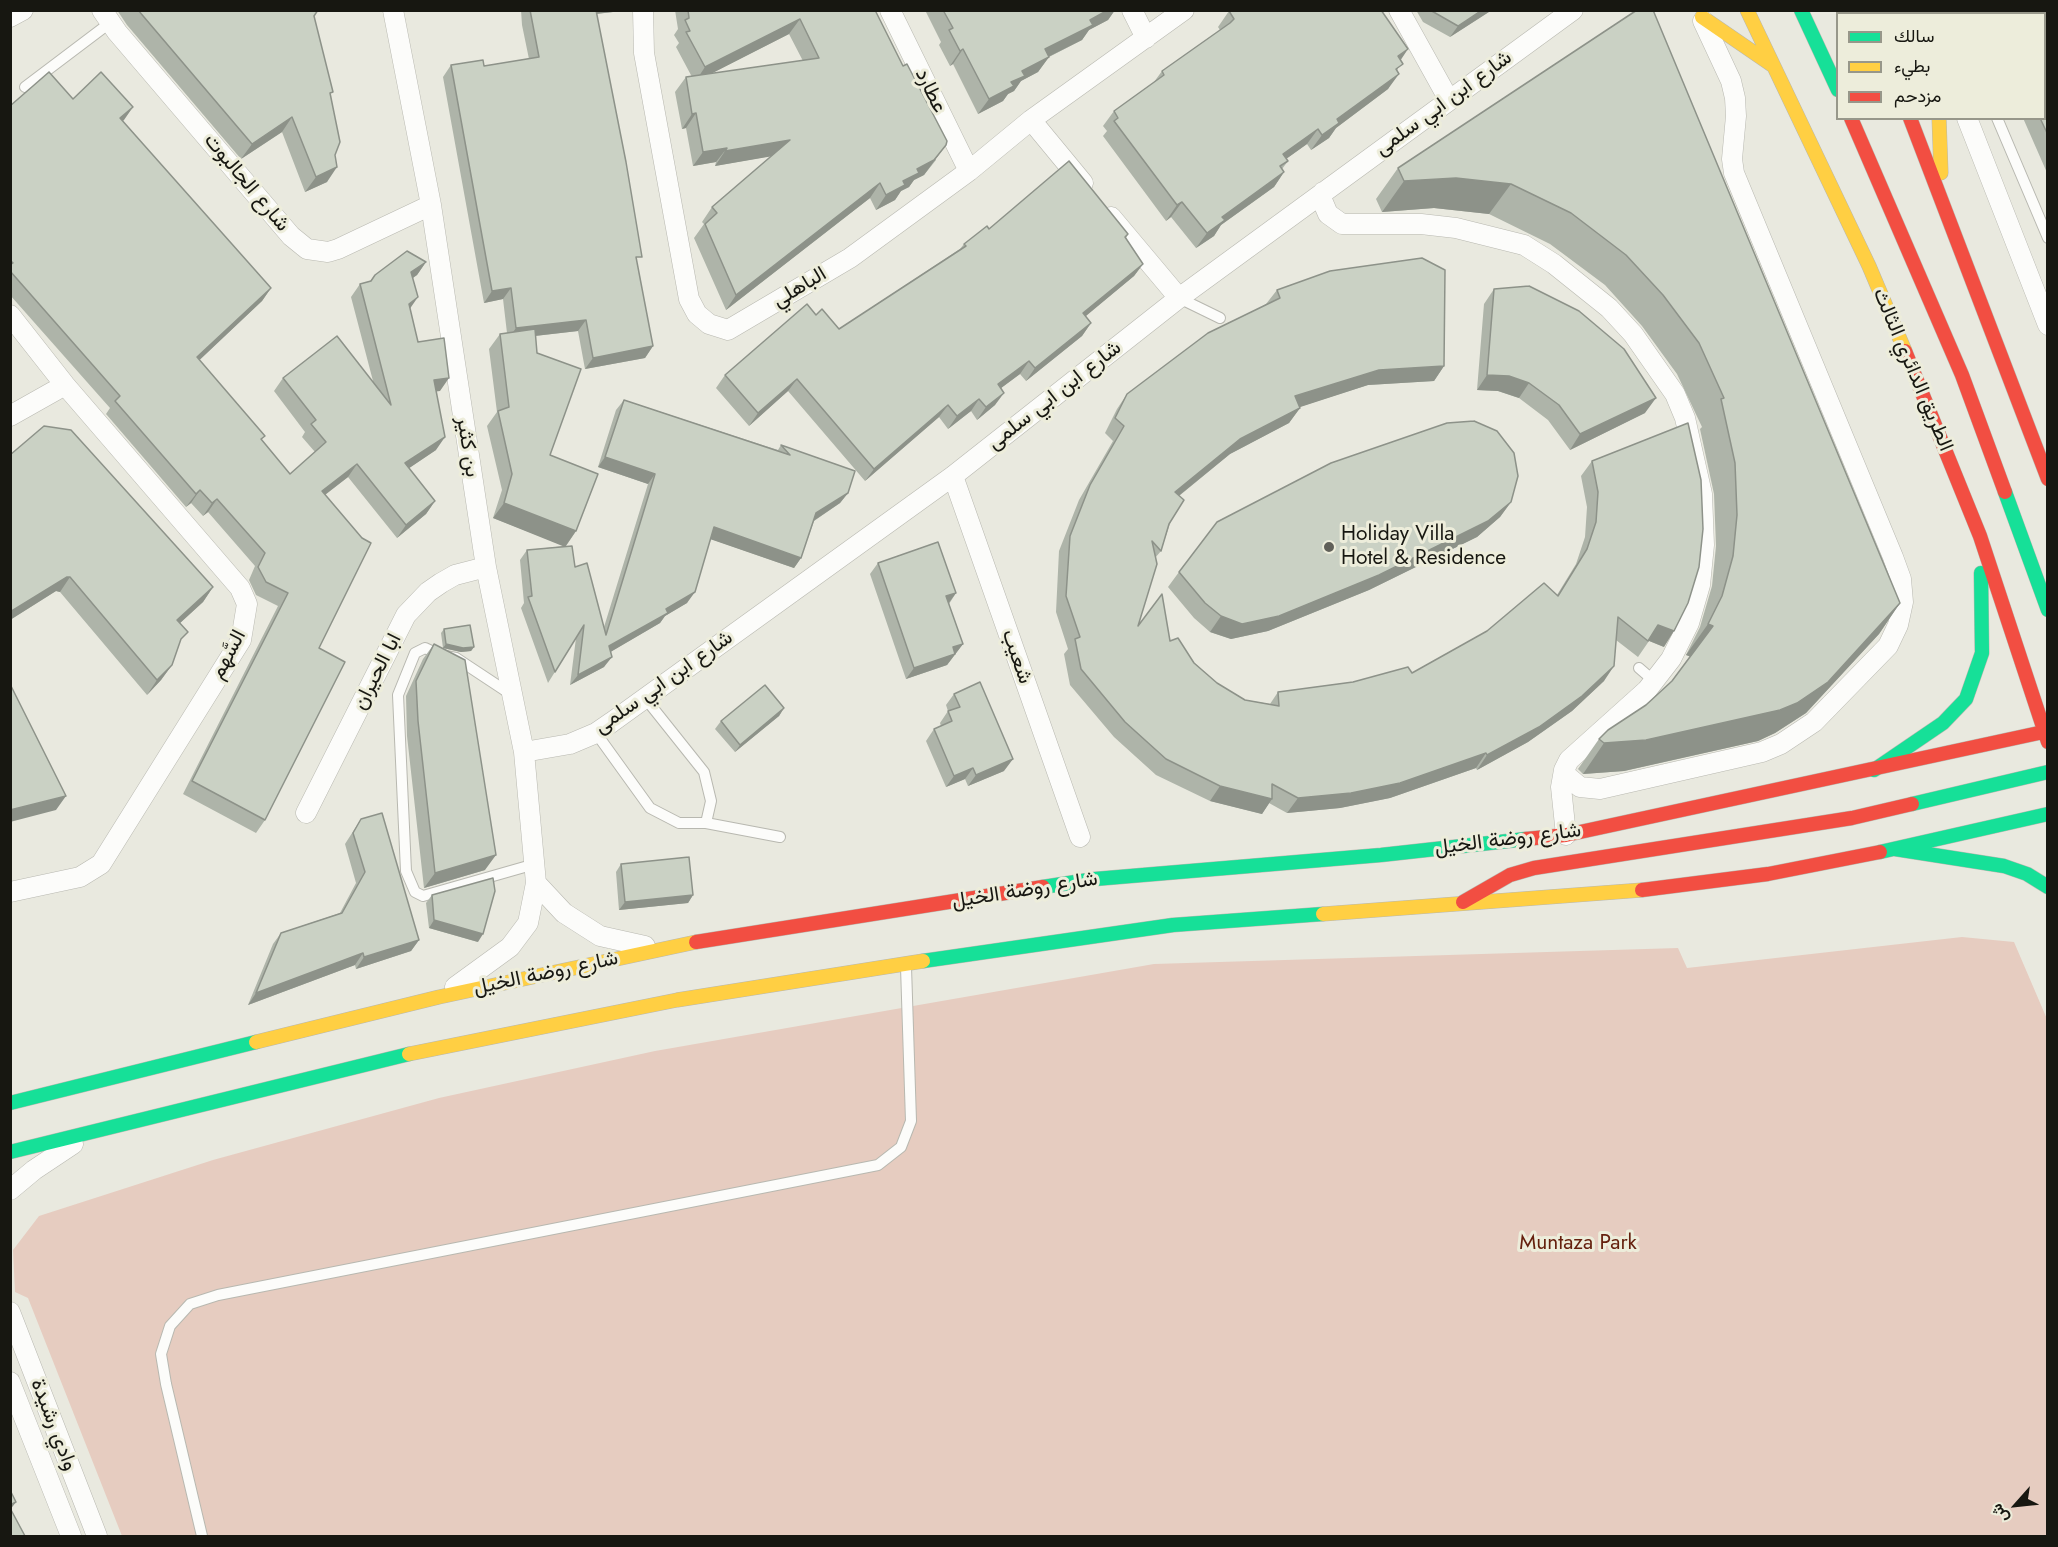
<!DOCTYPE html>
<meta charset="utf-8">
<style>
body{margin:0}
#map{position:relative;width:2058px;height:1547px;overflow:hidden;background:#e9e9df;font-family:Jost,Vazirmatn,sans-serif}
canvas{display:block}
.frame{position:absolute;inset:0;border:12px solid #171711;pointer-events:none}
.legend{position:absolute;left:1836px;top:12px;width:210px;height:108px;box-sizing:border-box;background:#ededdb;border:2px solid #97978a;margin:0;padding:8px 10px;list-style:none;font-size:18px;color:#171711}
.legend li{display:flex;align-items:center;gap:12px;height:30px}
.legend b{width:30px;border:2px solid #97978a}
.north{position:absolute;left:1986px;top:1475px;width:60px;height:60px;-webkit-text-stroke:4px #ededdb;paint-order:stroke;rotate:243deg;font-size:16px;font-weight:700;line-height:24px;text-align:center;color:#171711}
.north::after{content:'';display:block;margin:auto;width:21px;height:27px;background:#171711;clip-path:polygon(50% 0,100% 100%,50% 72%,0 100%)}
</style>
<div id="map">
<canvas width="2058" height="1547"></canvas>
<div class="frame"></div>
<ul class="legend">
<li><b style="height:8px;background:#16e098"></b>سالك</li>
<li><b style="height:8px;background:#ffcf43"></b>بطيء</li>
<li><b style="height:8px;background:#f24e42"></b>مزدحم</li>
</ul>
<div class="north">ش</div>
</div>
<script>
const ctx = document.querySelector('canvas').getContext('2d');
ctx.lineJoin = 'round';
function fill(path, color) { ctx.fillStyle = color; ctx.fill(path, 'evenodd'); }
const poly = rows => new Path2D(rows.map(r => 'M' + r).join(''));
function trace(path, color, width, dash) { ctx.strokeStyle = color; ctx.lineWidth = width; ctx.lineCap = dash ? 'butt' : 'round'; ctx.setLineDash(dash || []); ctx.stroke(path); }
function write(font, color, halo, rows, align = 'center') {
  ctx.font = font + ' Jost,Vazirmatn,sans-serif'; ctx.lineWidth = 6; ctx.setLineDash([]); ctx.textBaseline = 'middle'; ctx.strokeStyle = halo; ctx.fillStyle = color; for (const [text, x, y, turn = 0] of rows) {
    ctx.save(); ctx.translate(x, y); ctx.rotate((+turn || 0) * Math.PI / 180); ctx.textAlign = isNaN(turn) ? turn : align; if (halo) ctx.strokeText(text, 0, 0); ctx.fillText(text, 0, 0); ctx.restore();
  }
}
fill(poly([
 [1962,937,2014,942,2047,1019,2047,1536,122,1536,28,1298,15,1292,13,1250,39,1216,213,1160,439,1098,655,1051,1154,964,1678,948,1687,968]
]), '#e6ccc0');
const lane = poly([
 [1951,10,1952,14],
 [25,87,111,22],
 [1997,118,2048,238],
 [1179,298,1220,318],
 [1639,668,1654,681],
 [512,695,456,658,440,655,425,648,415,653,398,695,406,871,415,892,423,896,535,864],
 [645,698,704,772,711,801,706,823],
 [596,733,650,808,679,823,706,823,780,837],
 [202,1536,166,1384,161,1354,170,1326,190,1304,218,1295,878,1165,901,1147,911,1121,906,967]
]);
const street = poly([
 [102,10,117,32,291,236,307,249,328,252,338,249,431,205],
 [393,10,431,205,486,567,524,752,536,883,528,923,510,947,455,987],
 [643,10,644,53,689,299,697,314,709,324,728,330,850,258,969,171,1031,120,1184,10],
 [890,10,969,171],
 [1132,10,1146,38],
 [1399,10,1449,100],
 [1922,10,1924,14],
 [10,17,23,10],
 [1967,118,2048,325],
 [1031,120,1083,183],
 [1323,192,1322,200,1328,214,1342,224,1421,224,1456,228,1524,245,1554,264,1609,308,1633,334,1675,394,1685,418,1702,494,1704,545,1700,585,1689,623,1671,659,1647,690,1569,760,1564,770,1561,787,1566,835],
 [1111,217,1179,298],
 [10,315,65,385,240,588,247,604,241,640,101,864,80,877,10,892],
 [10,416,65,385],
 [953,476,1080,837],
 [524,752,570,744,596,733,612,722,953,476,1179,298,1573,10],
 [1564,770,1568,777,1580,787,1600,789,1762,752,1781,744,1814,722,1888,646,1898,625,1903,602,1901,579,1893,557,1734,173,1732,159,1736,116,1735,98,1731,81,1703,21],
 [306,813,406,615,428,592,441,583,455,575,486,567],
 [536,883,564,913,600,936,645,946],
 [10,1190,34,1170,73,1144],
 [10,1312,97,1536],
 [10,1382,71,1536]
]);
const fast = poly([
 [1801,10,1838,90],
 [1863,10,1865,14],
 [2005,492,2048,610],
 [1874,770,1943,723,1966,699,1982,653,1981,573],
 [1912,804,2048,772],
 [1895,849,2004,866,2027,874,2048,887],
 [1880,852,2048,814],
 [1043,887,1095,879,1381,855,1526,839],
 [923,961,1173,925,1323,914],
 [10,1103,256,1042],
 [10,1152,409,1054]
]);
const slow = poly([
 [1747,10,1869,266,1905,351],
 [1702,17,1772,65],
 [1939,118,1941,173],
 [1323,914,1642,890],
 [256,1042,439,997,696,942],
 [409,1054,677,1000,923,961]
]);
const jam = poly([
 [1851,118,1962,375,2005,492],
 [1910,118,2048,479],
 [1905,351,1980,536,2048,742],
 [1526,839,1566,835,2048,731],
 [1642,890,1768,874,1880,852],
 [1463,902,1510,875,1534,868,1852,818,1912,804],
 [696,942,1043,887]
]);
trace(lane, '#b8b8b0', 12);
trace(street, '#b8b8b0', 21);
trace(fast, '#b8b8b0', 15);
trace(slow, '#b8b8b0', 15);
trace(jam, '#b8b8b0', 15);
trace(lane, '#fcfcfa', 10);
trace(street, '#fcfcfa', 20);
trace(fast, '#16e098', 14);
trace(slow, '#ffcf43', 14);
trace(jam, '#f24e42', 14);
fill(poly([
 [117,10,318,10,314,16,331,95,335,155,327,182,305,192,282,132,241,159,127,25],
 [521,10,614,10,613,12,596,14,637,263,653,346,645,358,585,369,578,331,535,336,550,455,576,531,566,546,604,627,648,484,598,467,616,410,624,400,778,450,781,445,848,493,840,503,814,521,801,558,794,568,711,539,687,603,665,616,660,623,610,652,604,667,570,685,576,638,548,683,521,608,524,603,520,560,527,550,565,546,493,518,502,490,487,426,497,412,489,349,500,334,507,333,503,299,484,303,443,77,451,65,484,66,529,59,522,25],
 [675,10,875,10,936,160,924,175,914,180,909,187,901,191,895,200,876,210,870,198,726,310,694,238,704,224,702,222,712,207,771,156,715,166,716,162,693,166,686,128,682,129,675,92,686,77,692,77,676,47,679,43,674,35,678,29],
 [789,34,803,61,710,74],
 [925,10,1115,10,1108,20,1089,30,1082,40,1049,57,1038,72,1021,81,1014,91,1008,94,1003,101,978,114,953,64,950,66,939,45,941,42],
 [1416,10,1492,10,1450,37,1423,22],
 [1637,10,1900,603,1879,634,1806,713,1775,733,1758,741,1624,771,1583,774,1578,769,1599,739,1646,705,1672,681,1690,656,1686,655,1700,627,1712,586,1716,546,1714,494,1700,429,1702,427,1677,374,1642,326,1605,285,1550,244,1489,214,1434,208,1382,212,1376,199,1398,168],
 [1975,10,2048,10,2048,175,2023,118,2044,118,2044,14,1977,14],
 [1229,11,1401,60,1397,71,1388,89,1336,128,1329,138,1311,150,1307,144,1286,159,1288,161,1282,169,1284,172,1274,187,1221,225,1214,236,1196,248,1171,217,1166,221,1103,136,1107,131,1103,126,1114,111,1154,82,1162,71,1220,30,1218,27],
 [73,99,133,107,122,121,271,288,262,301,199,360,265,436,261,440,290,474,315,452,302,437,305,432,274,391,283,378,373,381,351,297,360,284,370,281,375,275,426,262,417,275,413,278,410,309,418,342,440,391,436,391,436,450,409,468,435,501,426,514,397,538,348,477,325,495,319,648,265,820,256,833,183,794,278,606,256,595,249,580,255,566,208,512,203,516,191,503,186,507,106,414,110,408,10,295,10,106],
 [989,229,1128,234,1126,238,1143,264,1134,276,1085,316,1091,323,1082,336,1026,381,1020,374,1001,388,995,405,977,420,971,411,948,429,939,417,865,481,788,391,749,426,716,388,725,375,816,315,839,329,960,249,964,244],
 [1494,289,1645,413,1570,450,1548,420,1519,398,1498,391,1477,390,1484,304],
 [1277,290,1444,366,1434,381,1368,385,1299,407,1300,408,1289,423,1230,454,1179,496,1161,551,1155,558,1138,626,1170,641,1217,683,1245,700,1270,704,1278,692,1353,682,1412,673,1557,595,1576,564,1585,537,1587,507,1581,476,1592,461,1664,647,1649,641,1638,657,1616,640,1604,681,1572,711,1528,742,1477,770,1476,768,1390,798,1340,808,1287,813,1269,803,1262,814,1210,801,1156,775,1114,737,1070,685,1064,654,1068,649,1056,612,1059,551,1079,500,1113,441,1105,433,1117,409,1127,394,1266,304],
 [10,455,213,587,203,602,180,623,179,645,172,665,161,680,147,695,60,592,56,591,10,620],
 [1511,502,1500,517,1477,537,1369,590,1268,631,1231,639,1210,632,1194,618,1168,587,1179,572],
 [878,563,956,593,949,604,963,644,947,665,906,679,870,574],
 [444,629,474,647,471,651,461,652,443,648,441,633],
 [434,644,485,870,424,888,407,736,406,696,423,659],
 [954,694,1004,771,968,786,965,779,946,787,926,741,934,729,941,726,940,723,948,711,946,705],
 [784,708,779,716,735,752,715,729,721,721],
 [361,819,419,940,411,951,356,969,355,965,248,1005,273,944,281,933,340,913,356,883,345,844],
 [621,864,693,895,688,903,619,910,616,872],
 [432,895,478,942,429,928,426,903]
]), '#aeb4a9');
fill(poly([
 [589,10,614,10,613,12,586,15],
 [1108,10,1115,10,1108,20,1089,30,1082,40,1034,64,1045,49,1090,20],
 [1482,10,1492,10,1450,37,1458,26],
 [800,19,789,34,695,82,705,67],
 [963,49,953,64,950,66,960,51],
 [1408,49,1398,64,1398,56],
 [1049,57,1038,72,1021,81,1014,91,1008,94,1003,101,978,114,989,99,1011,82,1022,71],
 [1399,74,1388,89,1336,128,1329,138,1311,150,1322,135,1337,119],
 [133,107,124,120,111,132,120,118],
 [696,113,686,128,682,129,692,114],
 [292,117,282,132,241,159,252,144],
 [1318,129,1307,144,1272,169,1283,154],
 [790,140,779,155,715,166,725,151],
 [946,145,924,175,914,180,909,187,901,191,895,200,876,210,886,195],
 [727,148,716,162,693,166,703,152],
 [337,167,327,182,305,192,316,177],
 [1284,172,1274,187,1221,225,1214,236,1196,248,1207,233,1222,217],
 [1456,178,1511,184,1489,214,1434,208,1382,212,1404,181],
 [880,183,870,198,726,310,736,295],
 [1182,202,1171,217,1166,221,1177,205],
 [426,262,417,275,402,285,411,272],
 [1143,264,1134,276,1074,326,1083,313],
 [271,288,262,301,188,371,197,357],
 [511,288,503,299,484,303,492,291],
 [418,297,409,310,409,304],
 [586,320,578,331,508,339,516,328],
 [1091,323,1082,336,1026,381,1035,368],
 [653,346,645,358,585,369,593,358],
 [1029,361,1020,374,989,397,998,384],
 [1444,366,1434,381,1368,385,1285,412,1295,396,1379,370],
 [1487,375,1509,376,1529,383,1519,398,1498,391,1477,390],
 [449,378,440,391,425,393,434,380],
 [797,379,788,391,749,426,758,413],
 [1004,393,995,405,977,420,986,407],
 [1656,398,1645,413,1570,450,1580,434],
 [979,399,971,411,948,429,957,416],
 [948,405,939,417,865,481,874,469],
 [1300,408,1289,423,1230,454,1165,507,1175,492,1240,439],
 [445,437,436,450,396,477,405,463],
 [605,457,655,474,648,484,598,467],
 [357,464,348,477,313,504,322,491],
 [200,490,191,503,186,507,196,494],
 [848,493,840,503,809,524,816,513],
 [217,499,208,512,203,516,212,503],
 [435,501,426,514,397,538,406,525],
 [1511,502,1500,517,1477,537,1369,590,1268,631,1231,639,1210,632,1221,616],
 [504,503,576,531,565,547,493,518],
 [714,527,801,558,794,568,707,538],
 [67,577,70,577,60,592,56,591,10,620,10,612],
 [213,587,203,602,167,635,177,620],
 [695,592,687,603,665,616,660,623,602,657,609,646,666,609],
 [956,593,948,604,946,596],
 [1900,603,1879,634,1806,713,1775,733,1758,741,1624,771,1583,774,1604,743],
 [1708,624,1713,626,1691,657,1686,655],
 [1658,625,1674,631,1664,647,1647,640],
 [446,644,474,647,471,651,461,652,443,648],
 [963,644,947,665,906,679,914,668,953,647],
 [612,657,604,667,570,685,578,675],
 [172,665,161,680,147,695,157,680],
 [1614,666,1604,681,1572,711,1528,742,1477,770,1487,755],
 [784,708,779,716,735,752,740,745],
 [1486,753,1476,768,1390,798,1340,808,1287,813,1298,798],
 [1013,759,1004,771,968,786,976,775],
 [973,768,965,779,946,787,954,776],
 [1220,786,1272,799,1262,814,1210,801],
 [66,796,56,810,10,822,10,810],
 [496,855,485,870,424,888,435,873],
 [693,895,688,903,619,910,625,902],
 [434,920,483,934,478,942,429,928],
 [419,940,411,951,356,969,364,957],
 [363,953,355,965,248,1005,256,993],
 [16,1502,10,1510,10,1505]
]), '#8d9289');
const building = poly([
 [138,10,318,10,314,16,333,92,330,93,340,142,335,155,337,167,316,177,292,117,252,144,138,10],
 [530,10,596,10,626,162,642,257,636,257,653,346,593,358,586,320,516,328,511,288,492,291,451,65,483,60,484,66,539,57,530,10],
 [688,10,875,10,903,66,907,64,947,141,946,145,934,160,917,169,919,173,903,181,905,185,886,195,880,183,736,295,705,224,717,213,712,207,790,140,725,151,727,148,703,152,696,113,692,114,686,77,819,58,800,19,705,67,686,32,690,31,685,20,689,18,688,10],
 [943,10,1108,10,1090,20,1093,25,1045,49,1049,57,1022,71,1025,76,1011,82,1014,86,989,99,963,49,960,51,949,30,953,28,943,10],
 [1230,10,1381,10,1408,49,1398,56,1403,64,1396,69,1399,74,1337,119,1339,123,1322,135,1318,129,1283,154,1288,161,1280,166,1284,172,1222,217,1225,220,1207,233,1182,202,1177,205,1114,121,1118,118,1114,111,1164,75,1162,71,1230,23,1234,19,1229,11,1230,10],
 [1430,10,1482,10,1458,26,1430,10],
 [1637,10,1653,10,1900,603,1828,682,1797,703,1780,710,1646,740,1604,743,1599,739,1608,730,1646,705,1672,681,1713,626,1708,624,1722,596,1733,556,1737,515,1735,463,1721,399,1724,398,1699,343,1663,295,1626,255,1571,213,1511,184,1456,178,1404,181,1398,168,1637,10],
 [1993,10,2048,10,2048,135,2040,118,2044,118,2044,14,1994,14,1993,10],
 [49,72,73,99,101,72,133,107,120,118,271,288,197,357,265,436,261,439,290,474,326,442,311,424,316,420,283,378,337,336,391,405,360,284,371,281,375,275,407,251,426,262,411,272,418,297,409,304,418,342,444,338,449,378,434,380,445,437,405,463,435,501,406,525,357,464,322,491,362,538,371,543,319,648,345,662,265,820,192,781,288,593,266,582,258,567,265,553,217,499,212,503,200,490,196,494,115,401,120,396,10,271,10,265,13,263,10,260,10,106,49,72],
 [1069,161,1128,234,1125,237,1143,264,1083,313,1091,323,1035,368,1029,361,998,384,1004,393,986,407,979,399,957,416,948,405,874,469,797,379,758,413,725,375,807,304,816,315,822,309,839,329,966,246,964,244,987,226,989,229,1069,161],
 [1422,258,1445,270,1444,366,1379,370,1295,396,1300,408,1240,439,1175,492,1184,500,1169,524,1161,551,1152,541,1157,564,1138,626,1162,594,1170,641,1178,638,1194,663,1217,683,1245,700,1279,706,1278,692,1353,682,1408,667,1412,673,1487,631,1544,583,1558,596,1587,549,1596,522,1598,492,1592,461,1688,423,1701,480,1703,529,1699,567,1688,603,1674,631,1658,625,1648,641,1618,617,1614,666,1582,696,1539,727,1487,755,1486,753,1400,783,1351,793,1298,798,1272,784,1272,799,1220,786,1166,759,1125,722,1081,669,1075,639,1080,637,1066,596,1070,536,1090,485,1124,426,1115,418,1127,394,1208,333,1280,298,1277,290,1330,271,1422,258],
 [1529,286,1579,311,1624,349,1656,398,1580,434,1559,405,1529,383,1509,376,1487,375,1494,289,1529,286],
 [535,329,537,353,581,369,550,455,598,474,576,531,504,503,512,474,498,411,509,407,500,334,535,329],
 [624,400,790,455,781,445,855,471,848,493,816,513,801,558,714,527,695,592,666,609,668,613,609,646,612,657,578,675,584,625,555,672,528,597,532,596,527,550,572,546,575,567,587,563,606,635,655,474,605,457,624,400],
 [1474,421,1497,431,1514,453,1518,476,1511,502,1488,521,1379,575,1279,616,1242,624,1221,616,1205,603,1179,572,1217,522,1331,463,1447,423,1474,421],
 [44,426,71,430,213,587,177,620,188,632,181,639,172,665,157,680,70,577,67,577,10,612,10,455,44,426],
 [938,542,956,593,946,596,963,644,953,647,955,654,914,668,878,563,938,542],
 [470,625,474,647,463,648,446,644,444,629,470,625],
 [434,644,465,660,496,855,435,873,418,721,416,681,434,644],
 [980,682,1013,759,976,775,973,768,954,776,934,729,952,721,948,711,960,707,954,694,980,682],
 [10,684,66,796,10,810,10,684],
 [765,685,784,708,740,745,721,721,765,685],
 [382,813,419,940,364,957,363,953,256,993,281,933,342,913,365,872,353,833,361,819,382,813],
 [689,857,693,895,625,902,621,864,689,857],
 [493,878,495,891,483,934,434,920,432,895,493,878],
 [10,1490,16,1502,10,1505,10,1490],
 [10,1508,25,1536,10,1536,10,1508]
]);
fill(building, '#cad1c4');
trace(building, '#8d9289', 1.5);
for (const [x, y, r, color] of [
 [1329,547,6,"#606059"]
]) { const dot = new Path2D(); dot.arc(x, y, r, 0, 2 * Math.PI); ctx.fillStyle = color; ctx.fill(dot); trace(dot, '#ededdb', 2); }
write('21px', '#171711', '#ededdb', [
 ["عطارد",930,91,64],
 ["شارع ابن ابي سلمى",1444,104,-36],
 ["شارع الجالبوت",246,183,50],
 ["الباهلي",800,288,-31],
 ["الطريق الدائري الثالث",1912,370,67],
 ["شارع ابن ابي سلمى",1055,396,-38],
 ["بن كثير",467,447,81],
 ["السَّهم",229,655,-62],
 ["شعيب",1016,657,71],
 ["ابا الحيران",378,672,-63],
 ["شارع ابن ابي سلمى",664,683,-35],
 ["شارع روضة الخيل",1508,840,-7],
 ["شارع روضة الخيل",1025,891,-9],
 ["شارع روضة الخيل",546,974,-12],
 ["وادي رشيدة",53,1425,69]
]);
write('21px', '#171711', '#ededdb', [
 ["Holiday Villa",1341,535],
 ["Hotel & Residence",1341,559]
], 'left');
write('21px', '#65200e', '#ededdb', [
 ["Muntaza Park",1578,1244]
]);
</script>
